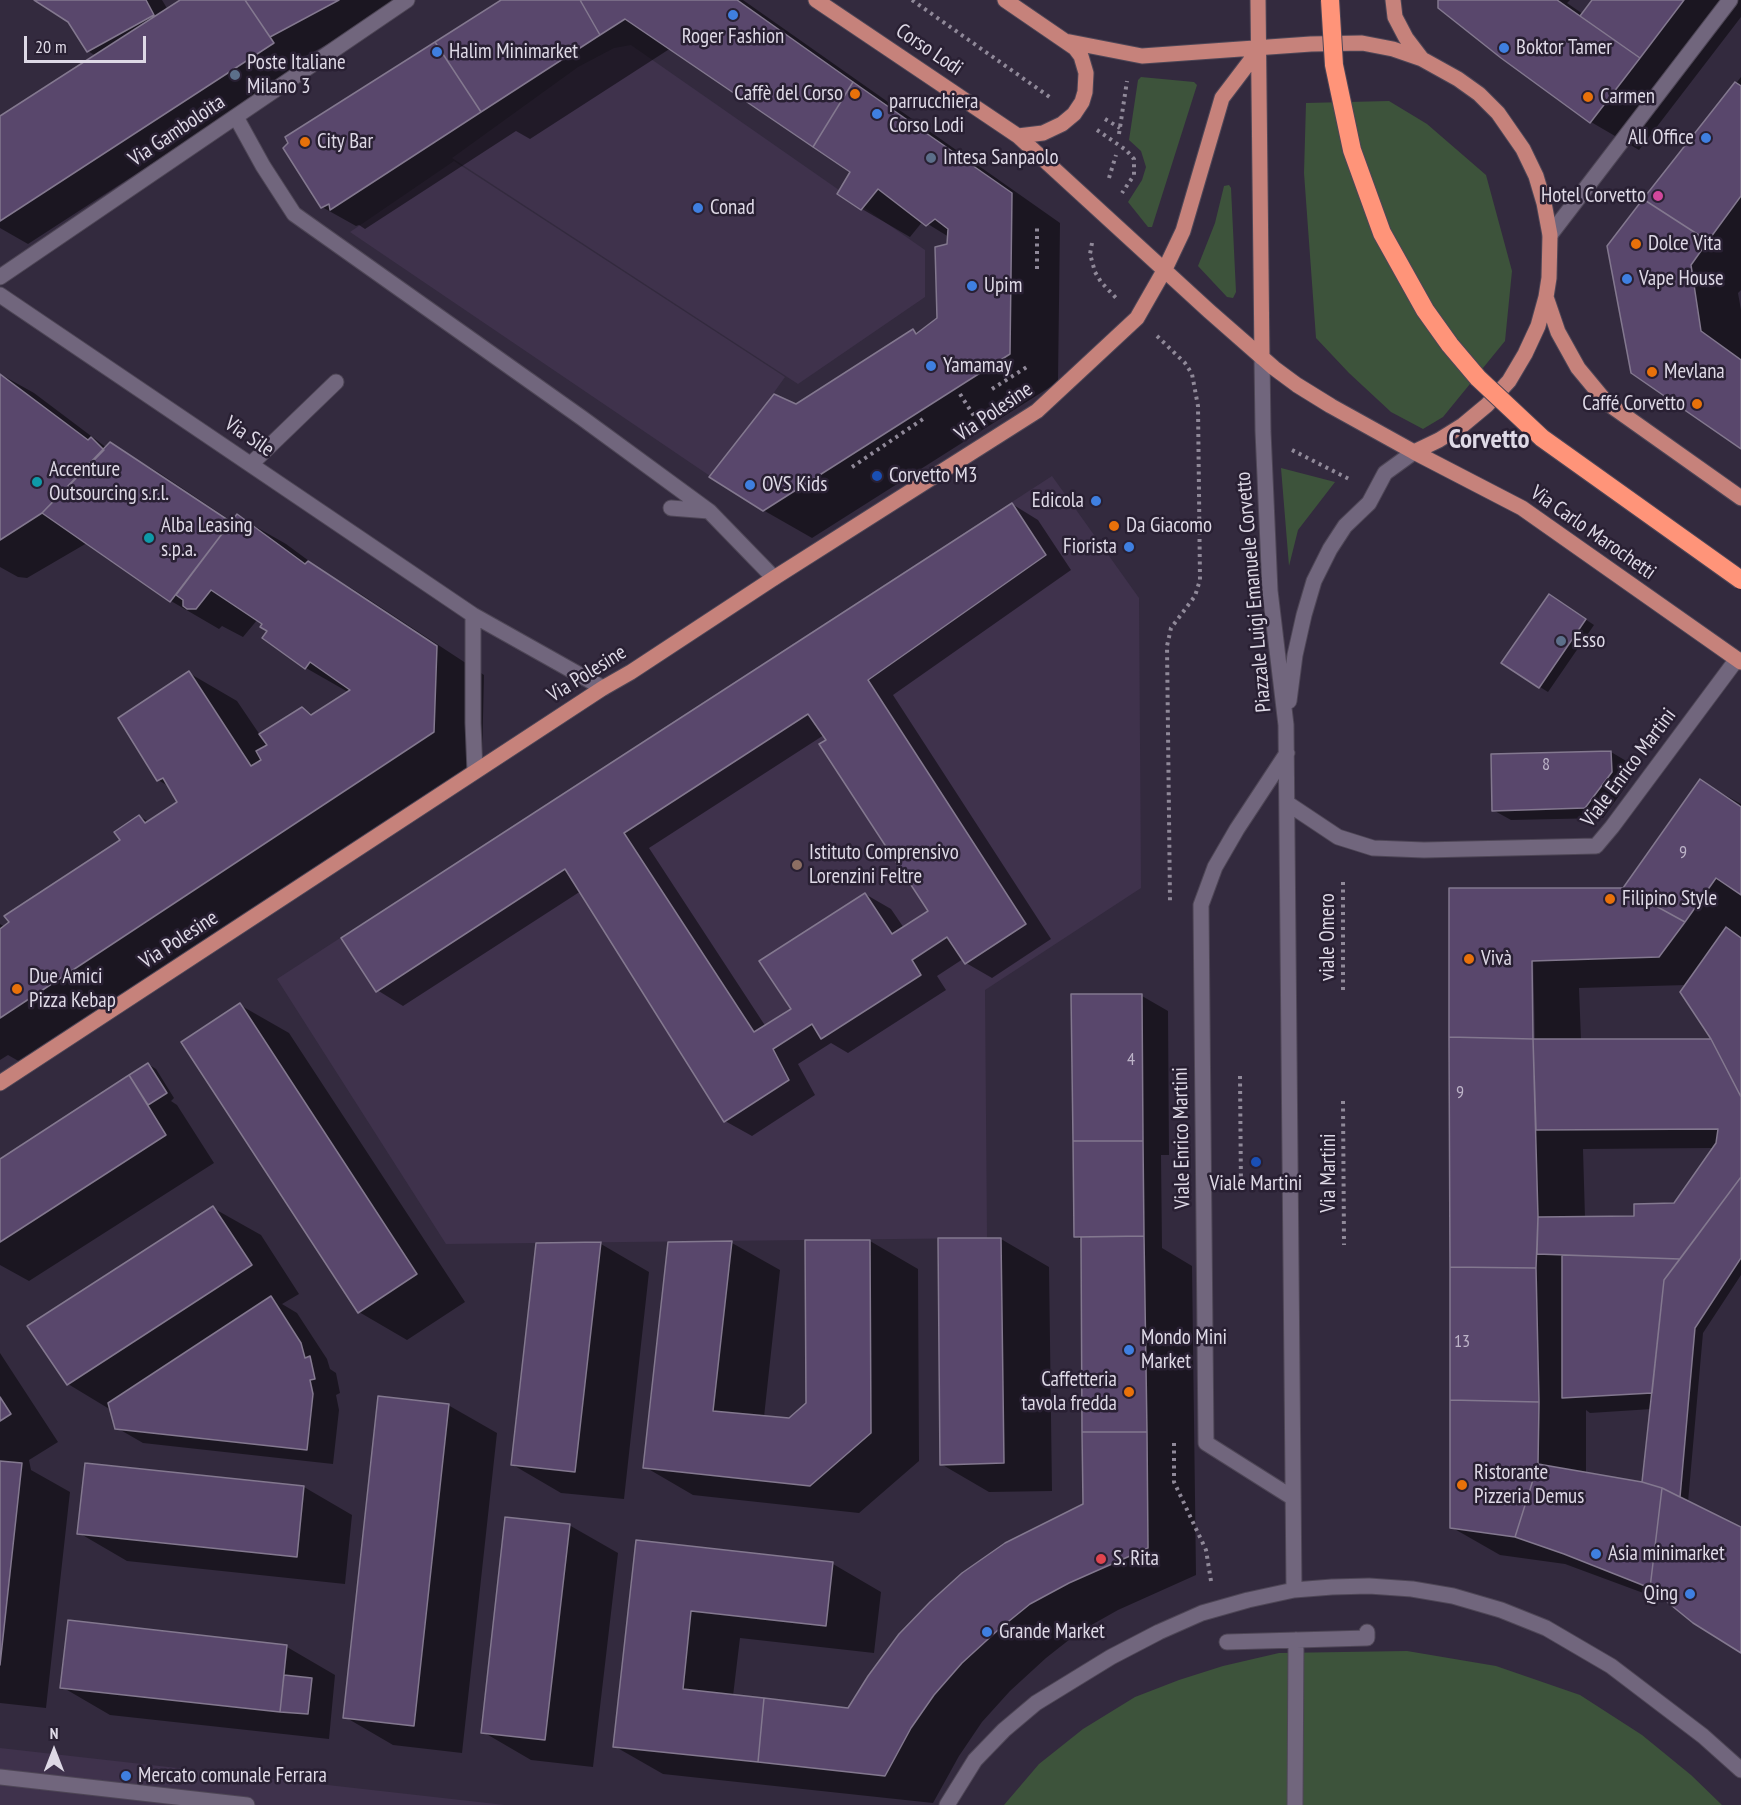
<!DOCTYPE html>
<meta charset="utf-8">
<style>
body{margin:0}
#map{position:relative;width:1741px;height:1805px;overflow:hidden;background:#332a3e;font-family:"PT Sans Narrow",sans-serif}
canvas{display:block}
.north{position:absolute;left:24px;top:1721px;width:60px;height:60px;-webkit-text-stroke:4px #292033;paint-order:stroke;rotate:0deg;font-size:16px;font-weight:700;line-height:24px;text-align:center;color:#ded9e6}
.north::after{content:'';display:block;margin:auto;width:21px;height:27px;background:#ded9e6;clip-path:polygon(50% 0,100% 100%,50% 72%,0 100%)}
.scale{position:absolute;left:24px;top:36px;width:122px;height:27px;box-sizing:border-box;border:3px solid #ded9e6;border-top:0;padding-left:8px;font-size:18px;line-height:21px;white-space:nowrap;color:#ded9e6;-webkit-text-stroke:4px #292033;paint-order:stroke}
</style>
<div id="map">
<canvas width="1741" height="1805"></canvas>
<div class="north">N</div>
<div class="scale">20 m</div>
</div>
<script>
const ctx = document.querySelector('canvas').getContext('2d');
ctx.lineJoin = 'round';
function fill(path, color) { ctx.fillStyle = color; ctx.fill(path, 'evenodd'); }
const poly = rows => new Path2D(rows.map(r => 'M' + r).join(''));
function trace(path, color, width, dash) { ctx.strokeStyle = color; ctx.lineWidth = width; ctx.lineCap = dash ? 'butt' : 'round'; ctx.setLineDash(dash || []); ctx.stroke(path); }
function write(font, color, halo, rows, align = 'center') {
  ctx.font = font + ' "PT Sans Narrow",sans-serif'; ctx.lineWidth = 5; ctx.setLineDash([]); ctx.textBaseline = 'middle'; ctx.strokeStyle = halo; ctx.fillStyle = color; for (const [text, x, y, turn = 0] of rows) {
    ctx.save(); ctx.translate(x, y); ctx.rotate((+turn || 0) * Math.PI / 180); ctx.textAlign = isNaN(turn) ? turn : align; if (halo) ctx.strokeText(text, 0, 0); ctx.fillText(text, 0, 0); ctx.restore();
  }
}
fill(poly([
 [631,45,925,250,925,297,798,384,452,158,578,67,614,48],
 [454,161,785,377,750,426,710,476,350,232],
 [1052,476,1139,598,1141,888,985,990,987,1238,446,1244,277,979],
 [0,1748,505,1805,0,1805]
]), '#3f324c');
fill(poly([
 [1141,77,1194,82,1197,85,1152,227,1148,227,1128,202,1142,180,1146,167,1141,151,1129,140,1138,80],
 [1389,101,1427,124,1486,175,1512,271,1505,341,1443,417,1423,429,1391,412,1349,373,1316,338,1304,173,1306,103],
 [1229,185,1231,188,1236,292,1233,298,1227,297,1198,266,1215,223,1224,186],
 [1281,468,1335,482,1298,530,1289,566],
 [1407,1651,1496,1666,1580,1695,1642,1735,1691,1775,1722,1805,1004,1805,1039,1764,1083,1729,1135,1697,1179,1680,1223,1666,1279,1653]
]), '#3d533b');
fill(poly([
 [37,0,162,0,168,10,183,0,408,0,304,57,307,63,28,244,0,228,0,118,96,56,88,51,69,21],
 [503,0,743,0,1060,223,1058,382,812,538,763,510,796,406,913,331,919,334,938,318,949,237,923,221,910,237,862,209,839,194,852,171,671,48,530,139,516,131,365,229,359,225,356,226,322,207],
 [1440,0,1570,0,1567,3,1583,14,1594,0,1741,0,1741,17,1639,150,1591,122],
 [1741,77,1741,290,1738,293,1741,310,1741,447,1609,246],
 [0,374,34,393,107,448,110,444,158,472,233,522,237,516,286,544,324,572,356,591,484,675,482,760,22,1063,8,1055,0,1060,0,924,5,927,122,840,139,816,149,822,179,802,170,787,158,780,189,673,237,701,260,735,302,708,314,715,348,692,306,668,269,631,265,624,258,619,243,637,222,626,219,629,171,601,87,543,27,578,18,577,0,567],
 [1012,504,1038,520,1071,570,893,695,1051,939,992,978,966,963,963,959,937,976,946,990,848,1053,831,1043,798,1064,815,1095,752,1136,725,1121,581,891,403,1006,377,990],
 [824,735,930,911,904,928,891,909,865,894,793,1010,766,1027,649,848],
 [1558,601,1594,625,1548,692,1540,687],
 [1611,752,1628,762,1629,782,1603,818,1511,820,1493,810],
 [1700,781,1741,804,1741,1275,1703,1333,1688,1502,1741,1529,1741,1651,1673,1604,1565,1564,1500,1555,1451,1527,1450,890,1624,889],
 [1533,953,1535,1040,1532,1040,1530,954],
 [1687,985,1714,1040,1581,1040,1579,988],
 [1714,1148,1675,1205,1636,1217,1585,1218,1583,1149],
 [1652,1409,1644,1484,1586,1474,1586,1410,1590,1413],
 [1142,996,1168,1011,1169,1155,1161,1155,1162,1248,1192,1266,1196,1575,1118,1610,1079,1632,1046,1658,1010,1691,982,1722,959,1756,933,1803,663,1774,614,1746,637,1542,833,1564,881,1592,874,1653,740,1638,733,1696,848,1709,1085,1505,1082,1240,1075,1236],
 [240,1005,289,1033,465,1302,407,1340,359,1312],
 [148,1064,156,1069,174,1098,171,1101,177,1105,214,1163,29,1281,0,1265,0,1161],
 [213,1208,261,1235,299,1294,282,1304,297,1313,327,1359,330,1369,336,1373,340,1393,336,1395,339,1410,333,1464,143,1443,117,1428,111,1410,68,1384],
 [1001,1239,1049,1267,1052,1491,989,1492,941,1464],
 [870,1241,918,1269,919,1461,859,1513,693,1495,645,1467,732,1243,780,1270,764,1417,789,1420,808,1404],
 [601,1244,649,1272,624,1499,561,1493,513,1465,538,1245],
 [0,1353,58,1442,29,1460,31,1470,70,1492,46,1708,0,1703],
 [448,1405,497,1433,462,1753,393,1745,345,1717],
 [304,1487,352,1515,345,1584,127,1561,79,1533],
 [569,1525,618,1553,593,1767,531,1760,483,1732],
 [287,1647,335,1675,329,1739,110,1715,62,1687]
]), '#0007');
const building = poly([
 [34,0,146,0,154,15,87,52,68,22,34,0],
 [180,0,245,0,274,43,0,221,0,116,180,0],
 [245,0,339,0,270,37,245,0],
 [501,0,580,0,600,35,481,112,435,42,501,0],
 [580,0,737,0,853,82,813,147,625,19,600,35,580,0],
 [1438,0,1557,0,1640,58,1590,123,1501,58,1438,8,1438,0],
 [1592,0,1684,0,1640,58,1580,16,1592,0],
 [435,42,481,112,330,210,329,204,321,208,283,148,288,143,285,137,435,42],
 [853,82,1012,193,1010,354,763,511,709,477,774,394,796,404,913,329,916,334,937,318,935,247,947,244,948,229,935,219,926,226,878,189,861,210,837,194,850,172,813,147,853,82],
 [1735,82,1741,86,1741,196,1708,241,1643,199,1735,82],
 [1643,199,1708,241,1691,265,1701,331,1741,360,1741,449,1631,373,1607,246,1643,199],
 [0,374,88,440,91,437,104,450,42,513,0,540,0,374],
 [110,442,231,522,170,602,42,513,110,442],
 [1012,503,1046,555,868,680,1026,924,965,964,947,937,912,960,921,975,821,1039,812,1024,773,1049,789,1080,724,1122,565,869,376,992,341,938,1012,503],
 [808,714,826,740,819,744,928,911,892,934,865,893,759,961,791,1009,754,1032,624,833,808,714],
 [237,514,305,564,308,561,437,646,434,732,0,1018,0,929,9,922,4,916,120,840,114,832,139,815,145,823,177,802,163,778,157,781,118,718,189,671,251,766,261,760,256,751,267,745,259,734,302,707,311,715,350,690,310,662,305,669,262,638,267,631,260,627,262,624,211,590,196,609,187,609,183,606,183,600,176,595,237,514],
 [1549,594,1586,619,1539,688,1501,663,1549,594],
 [1611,751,1612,772,1585,808,1492,811,1491,754,1611,751],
 [1700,779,1741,807,1741,895,1716,878,1685,922,1623,888,1700,779],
 [1449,888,1623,888,1685,922,1659,957,1532,961,1533,1039,1449,1037,1449,888],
 [1726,927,1741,938,1741,1097,1711,1039,1680,992,1726,927],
 [1071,994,1142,994,1143,1141,1073,1141,1071,994],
 [240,1003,417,1274,358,1313,181,1042,240,1003],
 [1449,1037,1533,1039,1538,1217,1536,1268,1450,1267,1449,1037],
 [1533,1039,1711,1039,1741,1097,1741,1177,1680,1259,1537,1254,1538,1217,1634,1216,1634,1204,1674,1203,1716,1143,1718,1129,1536,1130,1533,1039],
 [148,1063,167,1093,148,1105,129,1075,148,1063],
 [129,1075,166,1135,0,1242,0,1159,129,1075],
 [1073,1141,1143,1141,1144,1236,1074,1237,1073,1141],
 [1741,1177,1741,1258,1695,1328,1680,1497,1662,1488,1642,1482,1664,1280,1741,1177],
 [213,1206,252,1265,67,1385,27,1326,213,1206],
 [1144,1236,1147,1432,1082,1432,1081,1237,1144,1236],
 [938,1238,1001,1238,1004,1463,940,1465,938,1238],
 [805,1240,870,1240,871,1433,810,1486,643,1468,668,1242,732,1241,713,1411,789,1418,806,1403,805,1240],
 [601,1242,575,1472,511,1465,536,1243,601,1242],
 [1562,1255,1680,1259,1664,1280,1652,1393,1562,1398,1562,1255],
 [1450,1267,1536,1268,1539,1402,1450,1400,1450,1267],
 [271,1296,301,1343,305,1358,310,1356,315,1379,310,1380,313,1394,307,1450,115,1429,108,1403,271,1296],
 [378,1396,449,1404,414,1726,343,1718,378,1396],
 [0,1397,11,1414,0,1421,0,1397],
 [1450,1400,1539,1402,1538,1464,1515,1537,1450,1528,1450,1400],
 [1082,1432,1147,1432,1148,1548,1069,1583,1030,1604,998,1630,962,1663,934,1695,911,1728,885,1776,758,1762,764,1698,848,1708,868,1676,899,1634,930,1602,962,1573,1005,1543,1083,1504,1082,1432],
 [0,1461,22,1463,0,1665,0,1461],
 [85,1463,304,1486,297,1557,77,1534,85,1463],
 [1538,1464,1642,1482,1662,1488,1650,1588,1564,1554,1515,1537,1538,1464],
 [1662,1488,1741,1527,1741,1653,1693,1623,1650,1588,1662,1488],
 [505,1517,570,1524,545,1740,481,1733,505,1517],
 [636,1540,833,1562,826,1626,691,1611,683,1689,764,1698,758,1762,613,1747,636,1540],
 [68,1620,287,1645,280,1712,60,1688,68,1620],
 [284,1675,312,1678,308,1714,280,1712,284,1675]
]);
fill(building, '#59476c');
trace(building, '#83788f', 1.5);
const minor = poly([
 [236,117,263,166,294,214,582,418,709,511],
 [1550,235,1730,0],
 [0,277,407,0],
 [0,295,473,615,603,688],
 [1262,358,1263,431,1270,591,1286,725,1294,1590],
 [251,464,336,382],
 [671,508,709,511,774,578],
 [473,615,473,723,475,771],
 [1289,701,1295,655,1304,615,1314,581,1330,549,1345,526,1369,503,1385,473,1414,452],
 [1287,753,1237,829,1215,867,1201,905,1206,1443,1293,1498],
 [1287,803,1338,837,1373,848,1424,850,1596,846,1612,827,1737,659],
 [1227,1642,1367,1638,1367,1632],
 [0,1777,247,1805],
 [947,1805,975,1760,1004,1730,1036,1703,1111,1657,1159,1632,1202,1613,1248,1600,1294,1590,1332,1587,1369,1586,1412,1589,1453,1596,1501,1610,1546,1628,1611,1666,1703,1736,1741,1770],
 [1295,1805,1296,1640]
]);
const major = poly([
 [816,0,1018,136,1209,311,1274,368,1297,385,1331,406,1414,452,1522,508,1741,662],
 [1005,0,1075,48,1081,56,1086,73,1085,92,1082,102,1074,114,1062,124,1043,133,1018,136],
 [1258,0,1262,358],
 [1393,0,1395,17,1406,38,1422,59],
 [1065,41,1142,56,1311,44,1362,43,1393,49,1422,59,1458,79,1479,94,1498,113,1523,149,1536,176,1544,203,1550,235,1549,278,1546,297,1538,326,1525,354,1509,381,1487,405,1463,425,1439,440,1414,452],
 [1546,297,1558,332,1578,368,1607,403,1741,498],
 [0,1083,603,688,631,672,774,578,1037,411,1137,318,1165,269,1183,231,1222,98,1260,48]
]);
trace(minor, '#4e4656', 17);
trace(major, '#4e4656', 17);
trace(poly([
 [912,0,1051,98],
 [1105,119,1120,128],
 [1097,130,1126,150,1134,159,1134,175,1122,193],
 [1119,134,1127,81],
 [1109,178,1116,155],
 [1092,243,1090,254,1095,272,1101,282,1116,298],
 [1037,269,1037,224],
 [1157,336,1185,363,1192,374,1198,406,1200,580,1195,596,1171,628,1167,646,1170,901],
 [992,389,1030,365],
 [960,394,974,416],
 [1292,450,1349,479],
 [852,467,923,419],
 [1343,882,1343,992],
 [1240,1076,1241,1189],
 [1343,1101,1344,1245],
 [1174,1443,1174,1482,1206,1550,1211,1581]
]), '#908999', 4, [3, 4.5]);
trace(minor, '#71667d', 15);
trace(major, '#c6827b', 15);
const highwayBridge = poly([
 [1330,0,1334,65,1352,150,1382,233,1425,310,1450,345,1478,378,1542,438,1741,580]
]);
trace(highwayBridge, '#4e4656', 20, []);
trace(highwayBridge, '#ff9479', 18);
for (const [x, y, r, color] of [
 [733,15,6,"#3f7fe0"],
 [1504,48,6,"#3f7fe0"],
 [437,52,6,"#3f7fe0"],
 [235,75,6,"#5c6f8a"],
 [855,94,6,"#e8710a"],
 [1588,97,6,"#e8710a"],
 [877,114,6,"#3f7fe0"],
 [1706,138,6,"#3f7fe0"],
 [305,142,6,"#e8710a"],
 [931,158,6,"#5c6f8a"],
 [1658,196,6,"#d1479c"],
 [698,208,6,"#3f7fe0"],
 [1636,244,6,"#e8710a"],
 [1627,279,6,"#3f7fe0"],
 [972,286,6,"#3f7fe0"],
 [931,366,6,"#3f7fe0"],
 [1652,372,6,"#e8710a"],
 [1697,404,6,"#e8710a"],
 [877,476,6,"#1a4fb4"],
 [37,482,6,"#0f9aa8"],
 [750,485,6,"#3f7fe0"],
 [1096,501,6,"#3f7fe0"],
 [1114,526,6,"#e8710a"],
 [149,538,6,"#0f9aa8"],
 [1129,547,6,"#3f7fe0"],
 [1561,641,6,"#5c6f8a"],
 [797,865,6,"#8d6e63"],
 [1610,899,6,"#e8710a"],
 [1469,959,6,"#e8710a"],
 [17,989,6,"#e8710a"],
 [1256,1162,6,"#1a4fb4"],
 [1129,1350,6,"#3f7fe0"],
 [1129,1392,6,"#e8710a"],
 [1462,1485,6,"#e8710a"],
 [1596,1554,6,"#3f7fe0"],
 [1101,1559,6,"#e0444e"],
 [1690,1594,6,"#3f7fe0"],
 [987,1632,6,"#3f7fe0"],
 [126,1776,6,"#3f7fe0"]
]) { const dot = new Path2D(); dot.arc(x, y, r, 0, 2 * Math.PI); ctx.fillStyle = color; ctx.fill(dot); trace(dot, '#292033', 2); }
write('18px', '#bdb4c8', null, [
 ["8",1546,765],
 ["9",1683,853],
 ["4",1131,1060],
 ["9",1460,1093],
 ["13",1462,1342]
]);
write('21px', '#ded9e6', '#292033', [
 ["Roger Fashion",733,37,"center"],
 ["Boktor Tamer",1516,48],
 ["Halim Minimarket",449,52],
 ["Poste Italiane",247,63],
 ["Milano 3",247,87],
 ["Caffè del Corso",843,94,"right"],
 ["Carmen",1600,97],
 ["parrucchiera",889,102],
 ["Corso Lodi",889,126],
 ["All Office",1694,138,"right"],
 ["City Bar",317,142],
 ["Intesa Sanpaolo",943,158],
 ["Hotel Corvetto",1646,196,"right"],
 ["Conad",710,208],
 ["Dolce Vita",1648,244],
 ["Vape House",1639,279],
 ["Upim",984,286],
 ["Yamamay",943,366],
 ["Mevlana",1664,372],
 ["Caffé Corvetto",1685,404,"right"],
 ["Accenture",49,470],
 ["Outsourcing s.r.l.",49,494],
 ["Corvetto M3",889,476],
 ["OVS Kids",762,485],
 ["Edicola",1084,501,"right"],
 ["Alba Leasing",161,526],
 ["s.p.a.",161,550],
 ["Da Giacomo",1126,526],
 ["Fiorista",1117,547,"right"],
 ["Esso",1573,641],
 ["Istituto Comprensivo",809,853],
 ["Lorenzini Feltre",809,877],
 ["Filipino Style",1622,899],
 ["Vivà",1481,959],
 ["Due Amici",29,977],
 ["Pizza Kebap",29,1001],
 ["Viale Martini",1256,1184,"center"],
 ["Mondo Mini",1141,1338],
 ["Market",1141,1362],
 ["Caffetteria",1117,1380,"right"],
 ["tavola fredda",1117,1404,"right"],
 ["Ristorante",1474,1473],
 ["Pizzeria Demus",1474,1497],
 ["Asia minimarket",1608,1554],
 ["S. Rita",1113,1559],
 ["Qing",1678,1594,"right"],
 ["Grande Market",999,1632],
 ["Mercato comunale Ferrara",138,1776]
], 'left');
write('21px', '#ded9e6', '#292033', [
 ["Corso Lodi",929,50,34],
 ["Via Gamboloita",177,131,-34],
 ["Via Polesine",994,412,-34],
 ["Via Sile",249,437,34],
 ["Via Carlo Marochetti",1593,533,35],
 ["Piazzale Luigi Emanuele Corvetto",1254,592,-95],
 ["Via Polesine",587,674,-32],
 ["Viale Enrico Martini",1629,768,-53],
 ["viale Omero",1328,937,-90],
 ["Via Polesine",179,940,-33],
 ["Viale Enrico Martini",1182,1138,-91],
 ["Via Martini",1329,1173,-90]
]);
write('bold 27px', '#ded9e6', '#292033', [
 ["Corvetto",1489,440]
]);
</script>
